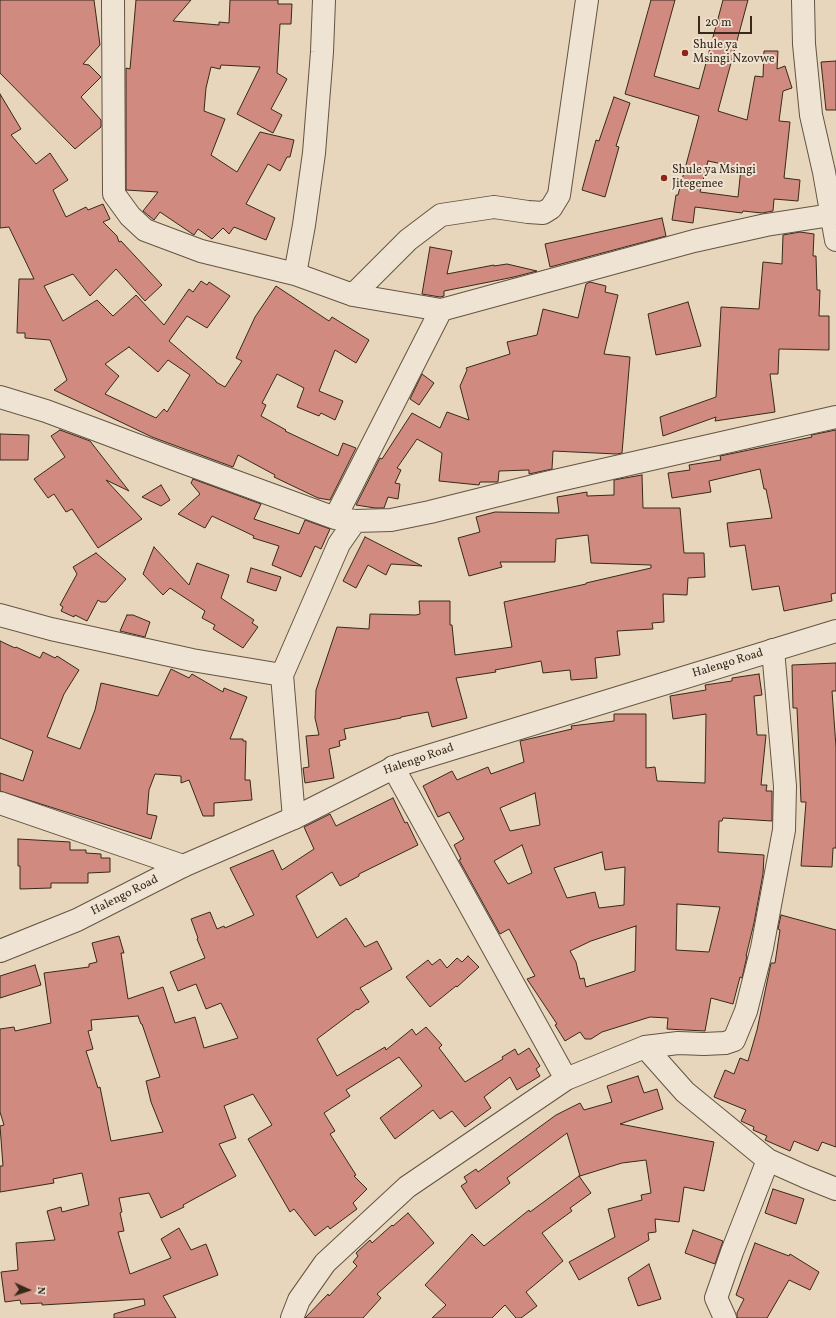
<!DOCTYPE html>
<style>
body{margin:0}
#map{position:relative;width:836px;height:1318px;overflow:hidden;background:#e7d6bb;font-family:Vollkorn,serif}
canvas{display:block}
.north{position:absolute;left:8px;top:1270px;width:40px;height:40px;-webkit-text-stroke:3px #efe4d3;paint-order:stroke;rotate:93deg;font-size:11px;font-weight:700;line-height:16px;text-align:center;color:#38291a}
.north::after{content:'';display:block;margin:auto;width:14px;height:18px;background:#38291a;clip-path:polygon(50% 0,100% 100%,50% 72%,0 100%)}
.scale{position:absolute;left:698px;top:16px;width:54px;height:18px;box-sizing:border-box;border:2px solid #38291a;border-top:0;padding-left:5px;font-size:12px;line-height:14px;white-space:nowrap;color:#38291a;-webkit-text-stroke:3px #efe4d3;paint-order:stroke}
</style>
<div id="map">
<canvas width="836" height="1318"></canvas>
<div class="north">N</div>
<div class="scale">20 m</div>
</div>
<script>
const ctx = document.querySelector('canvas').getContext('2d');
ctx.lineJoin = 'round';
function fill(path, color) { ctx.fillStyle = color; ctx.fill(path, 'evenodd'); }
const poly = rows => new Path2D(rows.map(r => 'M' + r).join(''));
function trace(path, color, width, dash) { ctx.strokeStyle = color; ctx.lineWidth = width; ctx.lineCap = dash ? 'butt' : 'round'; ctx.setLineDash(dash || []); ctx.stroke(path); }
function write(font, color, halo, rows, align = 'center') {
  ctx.font = font + ' Vollkorn,serif'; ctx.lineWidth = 4; ctx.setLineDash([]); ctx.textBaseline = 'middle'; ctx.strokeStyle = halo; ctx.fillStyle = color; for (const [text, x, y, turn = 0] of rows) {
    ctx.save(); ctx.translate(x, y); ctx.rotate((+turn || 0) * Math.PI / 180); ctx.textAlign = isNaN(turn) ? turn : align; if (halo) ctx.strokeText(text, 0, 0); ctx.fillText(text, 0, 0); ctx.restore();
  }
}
const building = poly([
 [0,0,94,0,100,45,83,64,89,65,101,77,81,97,101,120,101,127,75,149,0,73,0,0],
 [136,0,191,0,173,21,219,25,219,22,229,23,230,0,278,0,278,4,292,4,291,24,280,24,277,73,287,79,271,109,282,115,273,133,237,114,260,67,221,65,220,69,211,67,206,88,204,111,225,119,211,155,237,172,260,132,294,140,290,157,287,157,280,171,268,164,246,204,275,218,266,240,234,227,229,234,223,228,212,239,198,229,194,235,160,212,154,220,143,211,158,192,126,190,126,68,130,69,136,0],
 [651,0,675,0,654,76,699,89,723,0,748,0,718,111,747,120,755,76,763,77,764,51,778,51,777,69,785,66,792,88,783,91,779,121,790,122,784,178,800,180,798,201,774,199,773,211,762,213,743,211,742,213,695,207,693,223,672,220,676,195,678,195,699,116,625,94,651,0],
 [708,161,741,168,738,197,700,192,708,161],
 [836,61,836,110,826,110,821,62,836,61],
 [0,94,21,129,11,135,36,164,50,153,68,180,53,190,66,217,86,207,88,210,103,204,110,219,103,222,117,236,119,242,121,241,162,285,145,301,116,269,90,296,73,274,44,286,63,321,97,300,113,316,136,295,164,325,189,289,193,292,201,281,207,285,209,282,230,296,207,328,187,316,169,341,216,381,216,382,225,387,242,361,236,358,255,317,276,286,329,321,332,317,369,340,356,363,335,350,319,391,343,401,335,420,321,413,319,416,297,407,304,388,277,374,262,403,266,405,261,416,286,430,285,431,338,456,343,443,356,448,330,500,318,498,274,477,275,475,238,455,233,467,152,437,54,390,67,380,50,340,25,338,25,333,17,333,19,279,34,279,9,227,0,228,0,94],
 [129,347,158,372,168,360,190,375,167,412,164,409,156,418,105,394,119,376,105,364,129,347],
 [614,97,630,103,616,146,619,147,605,197,582,190,596,140,599,141,614,97],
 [662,218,666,236,550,267,545,244,662,218],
 [800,232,814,234,813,256,816,256,817,290,820,290,819,316,829,316,829,350,779,349,778,374,770,374,775,412,715,421,716,417,663,436,660,417,716,397,721,307,759,309,763,262,782,264,783,235,800,232],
 [430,247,452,251,447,274,494,265,494,266,507,264,537,271,514,277,444,291,444,296,440,297,422,294,430,247],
 [590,282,606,286,605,292,618,295,604,354,630,357,622,453,617,454,553,451,552,469,529,474,529,470,499,471,498,482,480,482,479,485,439,481,442,453,417,439,397,468,401,470,395,483,400,484,398,499,388,497,384,508,375,508,356,505,380,458,382,459,412,413,440,428,447,412,469,420,460,386,467,370,466,368,510,354,507,342,537,335,543,309,578,318,586,284,590,282],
 [688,302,701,346,656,355,648,314,688,302],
 [422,374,434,383,419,405,410,399,422,374],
 [60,430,90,441,129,491,106,480,142,519,98,548,72,509,66,512,54,494,48,498,34,479,65,457,51,436,60,430],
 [836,430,836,593,831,594,832,601,784,611,779,586,752,590,745,545,730,547,727,523,772,518,766,489,764,489,760,469,709,481,711,492,672,498,668,473,690,470,689,465,721,460,720,456,812,437,811,435,836,430],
 [0,434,29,435,28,460,0,460,0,434],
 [642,475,643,508,680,508,684,553,704,553,705,577,688,578,687,595,663,594,664,622,652,623,653,629,617,631,620,655,595,658,597,678,571,680,570,670,543,673,541,661,495,670,496,672,456,678,467,718,432,727,428,712,401,717,401,718,344,729,346,739,339,741,340,746,329,749,334,778,305,783,303,768,309,767,306,736,319,735,315,718,316,690,337,627,369,629,370,614,416,615,420,614,419,601,450,601,450,625,452,625,455,655,512,647,504,602,586,584,586,583,651,568,651,565,591,563,588,535,556,539,555,562,500,562,502,567,469,576,458,538,480,532,476,517,495,512,559,513,557,497,587,492,587,496,614,495,614,480,642,475],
 [193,479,261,504,254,519,299,534,305,520,330,529,321,549,315,546,301,577,272,565,279,546,253,538,254,536,212,516,205,528,178,514,200,494,191,483,193,479],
 [161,485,170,500,161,506,142,497,161,485],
 [365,537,422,566,391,564,386,575,368,565,356,588,343,581,365,537],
 [154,547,189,585,197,563,229,575,221,598,254,620,252,623,258,627,243,648,213,629,215,625,202,618,205,611,170,588,163,595,143,574,154,547],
 [96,553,126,579,106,602,101,602,98,600,87,621,75,615,74,617,61,611,63,607,60,605,77,574,73,567,96,553],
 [251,568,281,577,276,591,247,582,251,568],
 [127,615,133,615,150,622,145,637,120,631,127,615],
 [0,641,15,648,16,647,40,658,43,652,55,658,57,656,79,670,64,694,47,737,80,749,95,710,101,683,158,696,171,669,189,678,192,674,223,692,224,688,247,697,230,739,243,739,243,741,246,741,245,780,250,780,252,800,214,803,214,816,203,816,189,780,181,783,181,776,155,774,149,790,147,814,157,816,151,839,0,791,0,773,23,781,33,751,0,738,0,641],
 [836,663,836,691,832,691,836,747,836,848,833,848,832,867,801,866,806,802,801,802,797,708,793,708,792,665,836,663],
 [759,674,762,695,754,696,757,735,766,735,761,785,767,785,766,791,772,791,772,821,723,818,722,821,719,821,718,852,764,855,763,874,754,923,746,956,747,956,742,978,740,977,733,1004,711,998,705,1031,667,1029,668,1018,650,1017,602,1032,591,1039,585,1039,580,1032,565,1041,555,1025,557,1024,527,979,535,976,509,929,500,934,459,860,461,859,454,845,464,839,449,812,438,817,423,786,452,771,457,780,488,767,491,774,524,762,520,741,572,729,571,726,614,721,614,714,646,714,646,768,655,767,657,781,705,783,706,714,673,719,670,696,706,690,705,685,732,681,732,678,759,674],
 [535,793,540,825,510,831,500,808,535,793],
 [522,845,532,873,508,884,494,861,522,845],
 [602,852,605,870,625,867,624,905,599,908,595,892,567,898,554,868,602,852],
 [677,904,720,907,709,952,676,950,677,904],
 [636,926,635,971,586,987,584,978,580,979,576,962,570,951,591,941,636,926],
 [393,798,405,823,407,822,418,845,359,874,359,876,340,886,332,872,296,896,317,938,346,918,365,947,377,941,392,969,360,988,369,1002,358,1010,357,1009,317,1039,337,1076,385,1047,386,1050,412,1029,416,1035,426,1027,442,1045,439,1048,465,1082,503,1059,502,1057,515,1049,518,1055,529,1048,540,1066,536,1069,540,1076,517,1090,510,1077,484,1097,491,1108,465,1127,452,1111,440,1119,433,1110,395,1139,380,1118,422,1086,399,1057,346,1090,350,1096,324,1113,335,1131,330,1134,356,1175,354,1176,367,1189,353,1203,357,1209,330,1229,328,1226,315,1236,294,1209,290,1212,248,1139,272,1125,253,1094,224,1106,236,1138,219,1144,236,1176,183,1205,184,1207,161,1218,149,1193,119,1198,122,1212,120,1213,124,1231,118,1232,130,1274,171,1258,161,1239,179,1228,191,1250,206,1244,218,1275,163,1296,176,1318,114,1318,114,1314,145,1305,144,1299,42,1305,42,1303,21,1304,20,1300,5,1302,1,1272,18,1270,16,1243,55,1240,47,1211,61,1207,62,1212,89,1205,82,1173,53,1179,54,1183,0,1192,0,1166,3,1166,0,1126,4,1125,0,1112,0,1029,14,1027,15,1031,51,1023,44,973,89,967,89,964,97,962,92,943,119,936,124,953,121,953,128,999,163,987,175,1023,195,1017,204,1048,238,1038,221,1003,206,1009,196,984,178,991,170,972,205,958,197,939,198,938,191,919,210,912,217,929,224,926,225,928,254,915,230,868,273,850,282,870,314,849,304,827,330,814,336,826,393,798],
 [138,1016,141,1024,142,1024,160,1077,146,1081,151,1102,163,1132,111,1141,100,1087,98,1088,86,1051,93,1049,88,1031,92,1030,91,1020,138,1016],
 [18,839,70,842,70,850,86,850,86,853,101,854,101,858,110,858,110,872,88,873,88,883,51,883,51,888,20,889,20,866,18,866,18,839],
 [781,915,836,930,836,1147,822,1142,818,1151,794,1141,790,1151,765,1140,767,1136,753,1130,754,1127,741,1121,746,1110,714,1097,725,1070,734,1074,740,1058,748,1061,757,1030,771,963,775,963,780,930,778,929,781,915],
 [468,956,479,967,457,987,456,986,430,1007,406,977,428,960,432,965,440,959,447,968,457,958,462,962,468,956],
 [35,965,41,985,0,998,0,976,35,965],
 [638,1076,644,1093,657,1089,663,1109,620,1124,714,1142,704,1191,684,1187,679,1222,655,1219,656,1232,648,1233,649,1240,579,1280,569,1262,615,1237,608,1209,642,1200,641,1195,651,1193,646,1160,622,1163,580,1176,567,1133,507,1178,510,1183,476,1209,461,1186,467,1182,464,1177,476,1169,478,1172,556,1115,580,1103,584,1110,612,1102,607,1086,638,1076],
 [579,1176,591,1193,570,1208,572,1211,542,1233,563,1261,526,1292,537,1306,521,1318,516,1318,505,1305,492,1318,432,1318,446,1305,425,1285,472,1234,484,1246,529,1210,530,1212,579,1176],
 [773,1189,804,1199,796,1224,765,1213,773,1189],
 [408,1213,434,1243,377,1294,381,1298,363,1318,305,1318,328,1294,329,1296,357,1266,353,1262,358,1256,356,1253,370,1240,372,1243,392,1225,393,1226,408,1213],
 [693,1230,723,1241,715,1264,685,1253,693,1230],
 [755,1243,789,1256,790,1254,819,1272,810,1290,789,1280,767,1318,737,1318,737,1313,744,1299,736,1295,755,1243],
 [649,1264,661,1299,638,1306,628,1278,649,1264]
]);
fill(building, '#d08a80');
trace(building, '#38291a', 1);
const minor = poly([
 [113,0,114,194,130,216,145,230,201,251,295,274,353,295,441,310,694,241,766,225,831,215],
 [803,0,804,44,811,115,824,172,836,240],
 [295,274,304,225,314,153,322,52,324,0],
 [353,295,408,240,441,215,494,207,528,212,543,213,551,208,559,195,587,0],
 [0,397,46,411,174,459,335,518,355,521,391,520,430,512,546,483,836,417],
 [335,518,441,310],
 [0,615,51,629,192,660,282,675],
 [393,767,566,1079],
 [0,803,183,866],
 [294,818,282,675,339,544,355,521],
 [645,1047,685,1092,768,1160,806,1177,836,1189],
 [292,1318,299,1300,325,1263,407,1187,566,1079,645,1047,678,1043,704,1044,725,1043,734,1040,746,1011,762,948,784,830,785,786,773,650],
 [725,1318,716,1298,732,1252,768,1160]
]);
const tertiary = poly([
 [0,951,77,920,183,866,294,818,399,765,836,631]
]);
trace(minor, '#645442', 24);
trace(tertiary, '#645442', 24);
trace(minor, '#efe4d3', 22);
trace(tertiary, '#efe4d3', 22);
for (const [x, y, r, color] of [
 [685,53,4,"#8f2418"],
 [664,178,4,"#8f2418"]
]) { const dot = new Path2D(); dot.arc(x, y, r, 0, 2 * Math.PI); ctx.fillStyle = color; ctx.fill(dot); trace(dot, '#efe4d3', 1.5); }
write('12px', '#38291a', '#efe4d3', [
 ["Shule ya",693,46],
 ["Msingi Nzovwe",693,60],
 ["Shule ya Msingi",672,171],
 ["Jitegemee",672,185]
], 'left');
write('12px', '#38291a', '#efe4d3', [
 ["Halengo Road",728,664,-17],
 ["Halengo Road",419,760,-19],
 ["Halengo Road",125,896,-27]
]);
</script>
